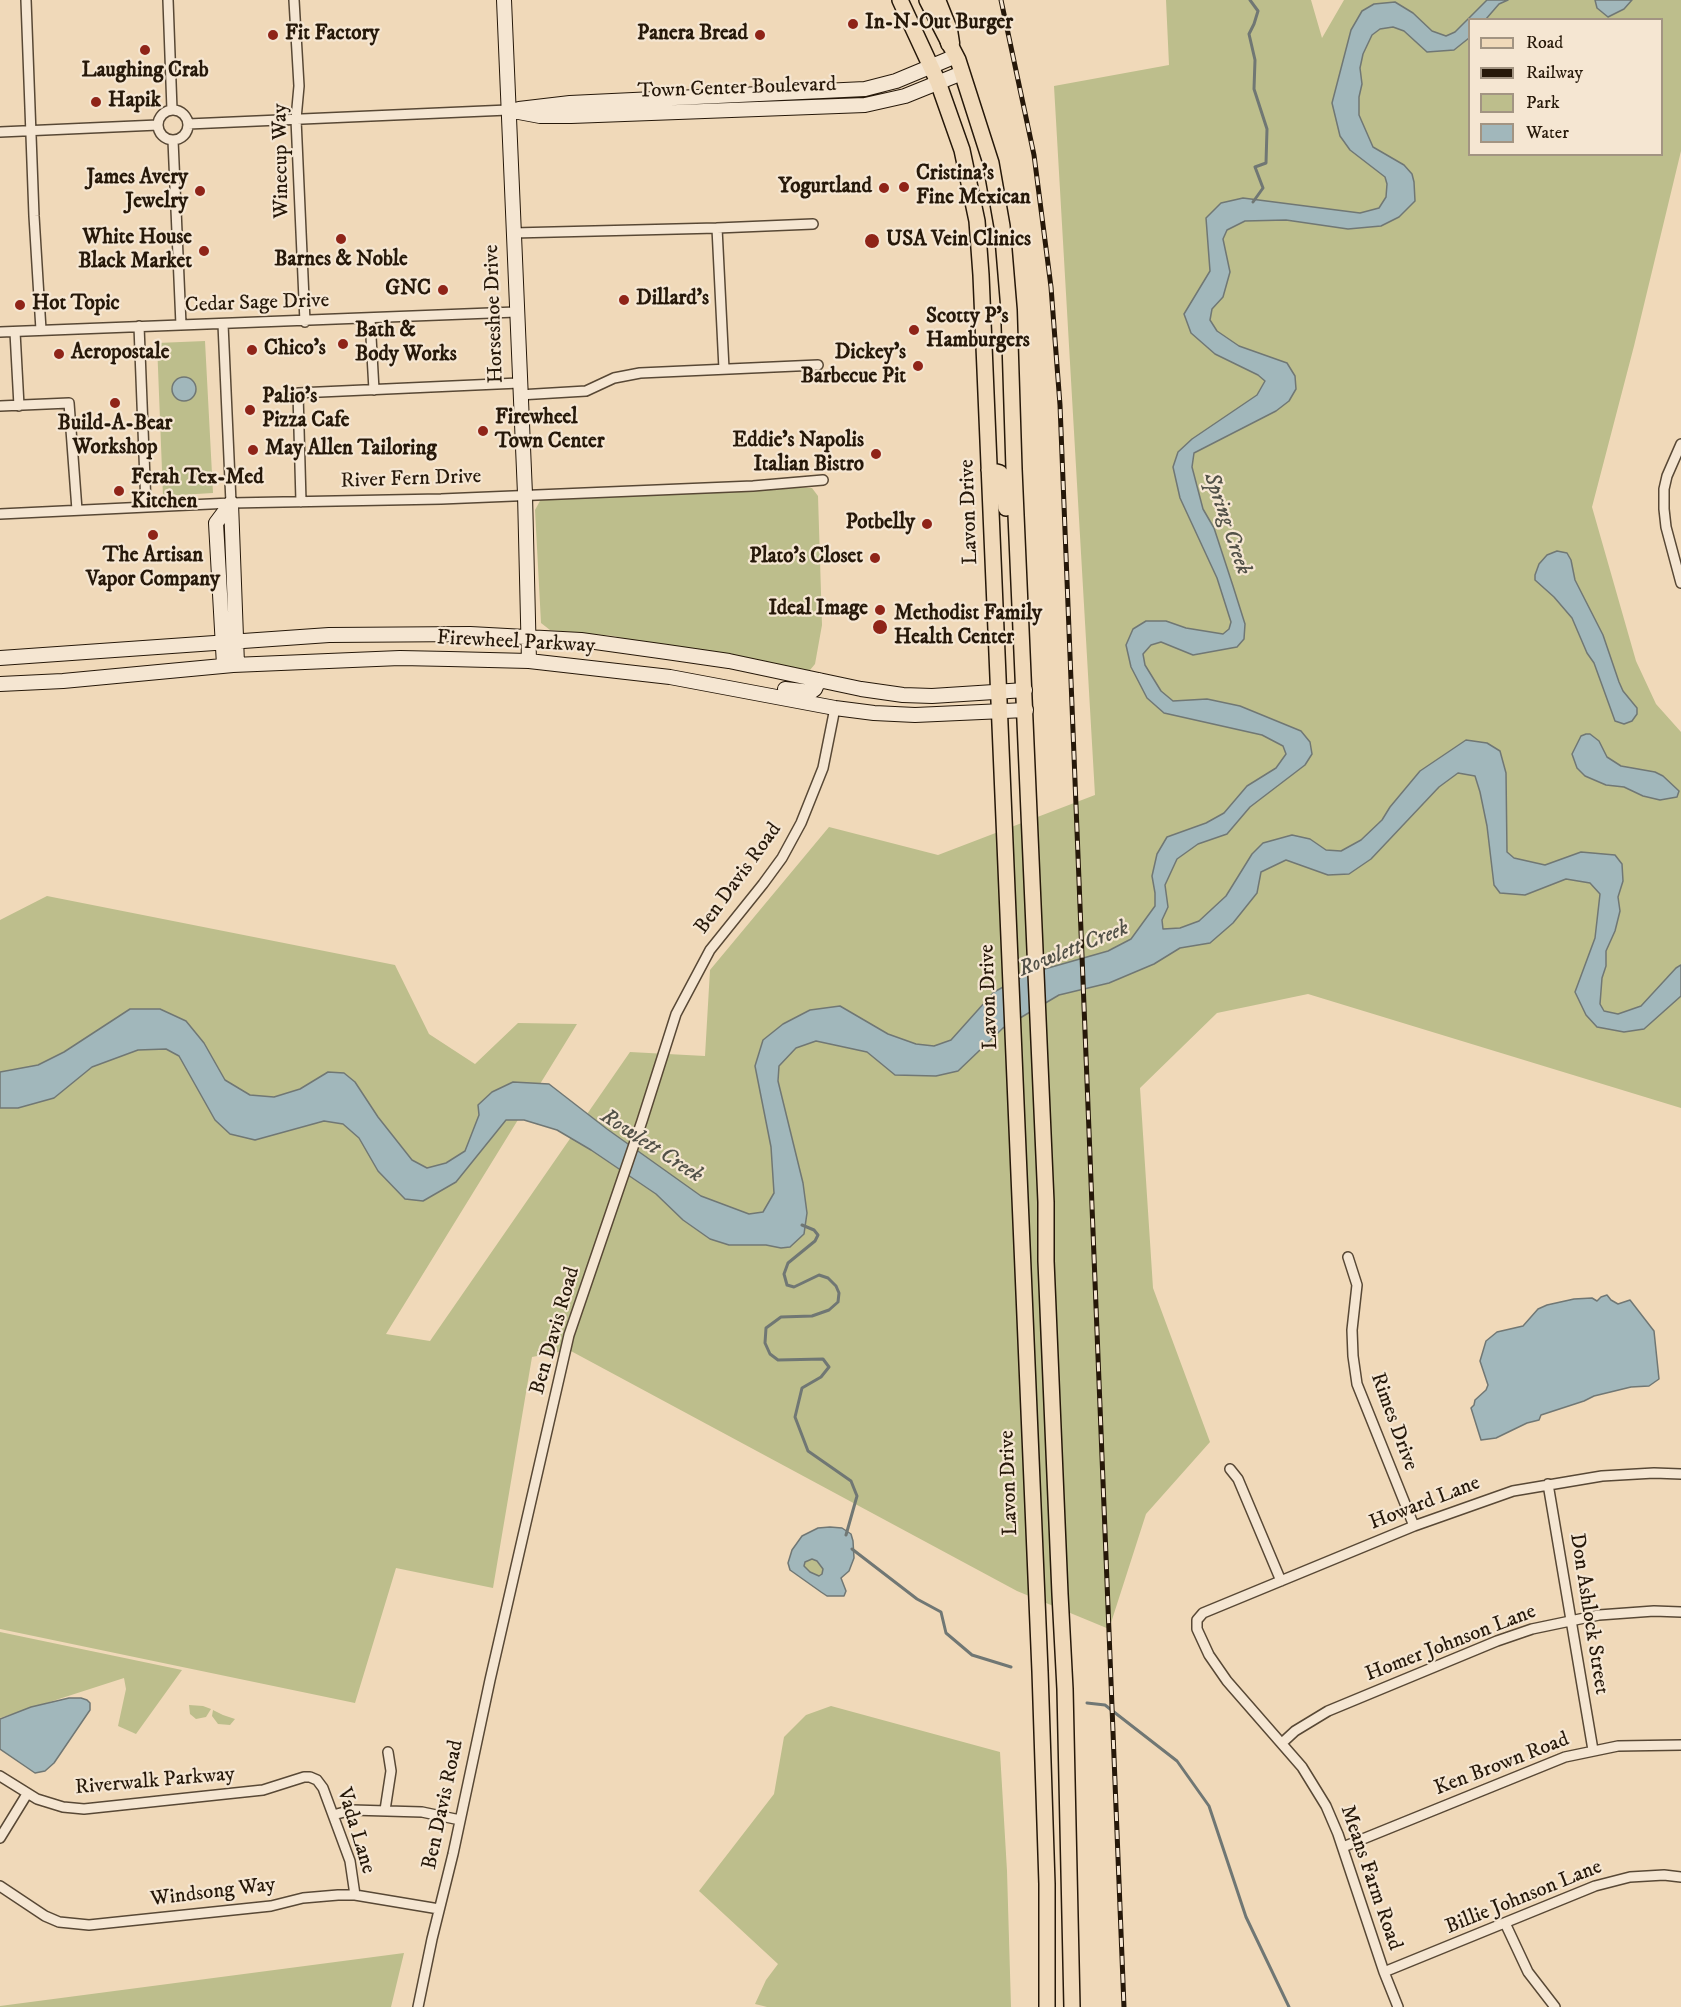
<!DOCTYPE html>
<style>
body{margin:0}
#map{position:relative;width:1681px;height:2007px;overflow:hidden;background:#f0d9b9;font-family:"IM FELL DW Pica",serif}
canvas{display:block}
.legend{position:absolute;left:1468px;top:18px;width:195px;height:138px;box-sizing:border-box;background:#f5e6d2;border:2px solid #a29482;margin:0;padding:8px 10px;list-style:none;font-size:18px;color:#261809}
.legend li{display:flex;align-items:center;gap:12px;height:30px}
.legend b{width:30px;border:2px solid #a29482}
</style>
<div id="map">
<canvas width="1681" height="2007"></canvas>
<ul class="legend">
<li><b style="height:8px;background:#f0d9b9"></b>Road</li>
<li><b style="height:8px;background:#261809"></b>Railway</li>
<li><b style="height:16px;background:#bdbe8c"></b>Park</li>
<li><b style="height:16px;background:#a1b7bb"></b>Water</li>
</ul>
</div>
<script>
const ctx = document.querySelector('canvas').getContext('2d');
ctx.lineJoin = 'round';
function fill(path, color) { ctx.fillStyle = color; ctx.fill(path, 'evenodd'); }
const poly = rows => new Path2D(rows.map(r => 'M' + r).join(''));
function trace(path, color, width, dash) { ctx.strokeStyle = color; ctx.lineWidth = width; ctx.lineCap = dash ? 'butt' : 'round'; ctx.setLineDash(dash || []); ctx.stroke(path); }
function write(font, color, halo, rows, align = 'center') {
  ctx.font = font + ' "IM FELL DW Pica",serif'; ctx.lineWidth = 4.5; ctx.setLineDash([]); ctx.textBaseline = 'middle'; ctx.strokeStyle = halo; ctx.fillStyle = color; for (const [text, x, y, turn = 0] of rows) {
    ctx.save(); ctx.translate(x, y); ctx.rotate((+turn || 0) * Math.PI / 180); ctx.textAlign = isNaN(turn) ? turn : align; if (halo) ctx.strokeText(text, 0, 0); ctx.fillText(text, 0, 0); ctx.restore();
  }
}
fill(poly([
 [1166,0,1311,0,1322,38,1344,0,1681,0,1681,151,1634,346,1592,507,1636,661,1656,704,1681,732,1681,1108,1308,994,1217,1013,1140,1088,1153,1288,1210,1442,1146,1514,1109,1629,1017,1591,569,1350,532,1357,493,1588,396,1568,355,1703,0,1629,0,920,47,896,395,965,429,1034,475,1064,518,1023,577,1024,386,1334,430,1341,630,1052,705,1056,710,970,829,827,938,855,1095,795,1054,86,1169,65],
 [1470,20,1662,20,1662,154,1470,154],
 [205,341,213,493,163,496,157,343],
 [795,487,812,488,818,496,822,625,815,664,810,670,807,672,653,646,614,636,550,630,541,623,535,510,541,499,547,497],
 [812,1559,817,1561,823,1569,822,1574,819,1576,810,1572,804,1566,805,1562],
 [0,1632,182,1670,136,1734,118,1726,126,1689,124,1678,0,1718],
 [189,1705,203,1706,211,1709,206,1717,196,1719,190,1714],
 [831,1706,1000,1752,1007,1871,1011,2007,767,2007,755,2004,766,1980,778,1964,699,1891,774,1794,784,1737,806,1715],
 [213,1710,223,1715,235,1719,230,1725,218,1724,212,1716],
 [404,1953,391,2007,0,2007,0,2006]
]), '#bdbe8c');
const water = poly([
 [1487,0,1508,0,1499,4,1486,19,1470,20,1469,38,1454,50,1427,52,1404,31,1393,27,1380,29,1372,35,1363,54,1360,68,1362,84,1359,97,1359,115,1373,147,1404,165,1412,174,1414,182,1415,201,1399,217,1381,226,1348,229,1286,220,1245,221,1227,230,1223,239,1230,272,1223,297,1212,309,1210,320,1217,331,1239,346,1287,363,1295,376,1296,389,1289,401,1276,411,1194,453,1192,467,1203,509,1214,528,1233,586,1245,624,1244,639,1237,647,1193,655,1161,642,1151,645,1143,654,1145,665,1161,691,1173,701,1207,699,1240,706,1301,731,1310,742,1312,754,1305,765,1250,807,1227,834,1198,844,1177,859,1165,885,1168,907,1162,920,1163,929,1180,928,1199,921,1226,896,1252,854,1263,843,1292,835,1310,839,1326,850,1341,851,1361,840,1382,820,1390,807,1420,771,1466,740,1487,743,1500,751,1506,773,1507,852,1514,858,1545,865,1581,852,1615,855,1622,864,1623,881,1618,897,1620,911,1615,931,1606,951,1606,966,1602,978,1600,1004,1604,1011,1618,1014,1641,1006,1676,968,1681,965,1681,996,1644,1029,1624,1032,1597,1027,1586,1015,1575,992,1595,938,1600,894,1590,883,1566,879,1525,895,1500,893,1494,885,1487,826,1480,792,1475,776,1458,773,1439,787,1371,859,1349,874,1328,875,1286,860,1261,872,1257,893,1233,923,1210,943,1180,948,1154,964,1109,983,1059,995,1003,1028,958,1071,936,1076,895,1075,867,1052,816,1041,796,1048,779,1066,778,1081,803,1183,807,1213,804,1234,790,1247,781,1248,766,1245,729,1245,710,1239,683,1220,656,1194,591,1150,557,1130,524,1120,506,1120,456,1182,423,1201,405,1199,378,1171,359,1138,343,1124,324,1121,255,1140,230,1134,215,1120,179,1056,166,1049,138,1050,92,1067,54,1098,18,1108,0,1108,0,1072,38,1065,64,1052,130,1009,160,1009,186,1021,204,1043,225,1080,250,1095,274,1097,300,1089,328,1072,344,1073,355,1082,378,1117,412,1160,427,1168,446,1163,465,1151,479,1115,478,1105,492,1092,513,1082,549,1084,607,1129,701,1196,749,1214,763,1212,774,1193,771,1147,755,1066,763,1040,783,1024,810,1010,840,1006,888,1034,916,1044,934,1046,951,1040,994,992,1027,974,1108,951,1131,939,1155,906,1155,893,1152,876,1157,854,1167,837,1206,823,1224,813,1247,786,1276,768,1286,754,1283,746,1262,735,1164,713,1147,698,1131,667,1126,645,1133,629,1146,621,1166,621,1186,628,1223,634,1229,629,1231,622,1217,578,1180,498,1173,467,1178,452,1192,439,1257,395,1265,381,1258,375,1215,354,1191,333,1184,314,1210,271,1206,218,1221,203,1243,198,1360,213,1379,208,1386,197,1387,184,1385,177,1350,150,1340,136,1332,103,1351,30,1362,11,1374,4,1395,2,1413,13,1432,31,1446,36,1455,32,1487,0],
 [1595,0,1632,0,1624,9,1608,17,1597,8,1595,0],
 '172 389a12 12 0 1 1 24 0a12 12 0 1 1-24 0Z',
 [1557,551,1567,553,1571,560,1575,580,1603,635,1619,682,1623,691,1637,708,1637,714,1632,721,1624,724,1615,721,1594,663,1587,653,1572,618,1554,597,1535,580,1535,575,1539,564,1547,555,1557,551],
 [1586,734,1590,734,1599,741,1607,757,1621,766,1655,772,1663,776,1679,791,1677,797,1660,800,1643,796,1624,787,1606,785,1585,776,1577,768,1572,754,1581,736,1586,734],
 [1607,1295,1611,1300,1618,1304,1630,1300,1654,1331,1659,1379,1649,1386,1631,1387,1594,1396,1584,1401,1541,1415,1539,1420,1527,1423,1496,1438,1481,1440,1471,1408,1474,1405,1475,1400,1486,1390,1488,1385,1480,1361,1486,1341,1497,1332,1523,1326,1538,1309,1547,1305,1574,1299,1592,1298,1597,1301,1601,1297,1607,1295],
 [830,1527,842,1528,851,1534,853,1541,854,1558,849,1571,841,1578,846,1591,844,1596,827,1596,821,1592,790,1570,788,1563,792,1550,802,1536,818,1528,830,1527],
 [812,1559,817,1561,823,1569,822,1574,819,1576,810,1572,804,1566,805,1562,812,1559],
 [69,1698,81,1698,87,1700,90,1703,90,1710,54,1763,45,1771,35,1773,0,1749,0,1719,31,1707,69,1698]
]);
fill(water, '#a1b7bb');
trace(water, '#707774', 1.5);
trace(poly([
 [1250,0,1258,11,1254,24,1249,34,1255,60,1254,89,1267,129,1266,163,1255,167,1263,188,1253,202],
 [802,1225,814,1230,818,1235,815,1241,788,1263,784,1274,787,1285,794,1287,819,1275,828,1278,836,1286,839,1293,838,1302,829,1310,812,1316,781,1317,766,1328,765,1343,770,1354,778,1360,823,1359,829,1367,821,1377,802,1388,795,1417,808,1451,851,1481,857,1496,846,1535],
 [852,1549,917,1599,941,1612,946,1633,972,1655,1011,1667],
 [1087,1703,1105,1705,1177,1761,1209,1806,1246,1917,1289,2007]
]), '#707774', 3);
const street = poly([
 [26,0,34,216,41,330],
 [168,0,172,110],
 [294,0,299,86,296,119,305,322],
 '158 125a15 15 0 1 1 30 0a15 15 0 1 1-30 0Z',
 [188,124,508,110],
 [0,132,158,125],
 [173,140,181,325],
 [513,233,717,228],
 [370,319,374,390],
 [223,324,231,503],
 [139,326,146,506],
 [0,332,516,312],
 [15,332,19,406],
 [724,369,717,228,813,224],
 [519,395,586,391,614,378,640,373,818,365],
 [0,406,69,403,77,510],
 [1681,444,1667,476,1664,489,1664,509,1666,527,1681,583],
 [301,502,298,393,519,383],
 [0,514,231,503,441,499,753,486,823,480],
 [1348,1257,1357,1285,1352,1330,1353,1356,1357,1384,1414,1526],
 [1230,1469,1238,1479,1281,1581],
 [1548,1484,1593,1750],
 [1282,1743,1295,1731,1328,1711,1497,1641,1532,1629,1599,1615,1654,1611,1681,1612],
 [0,1776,37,1799,63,1807,84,1809,263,1790,304,1777,310,1777,317,1780,323,1788,350,1861,355,1895],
 [385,1810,391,1771,388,1752],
 [333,1815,352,1810,422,1812,460,1820],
 [0,1838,27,1794],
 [1343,1847,1565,1757,1618,1746,1681,1745],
 [0,1886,45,1916,59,1922,89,1925,271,1906,303,1898,338,1895,355,1895,439,1909],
 [1505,1923,1528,1972,1555,2007],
 [1384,1972,1595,1886,1630,1877,1664,1875,1681,1877],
 [418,2007,432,1939,453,1854,490,1680,569,1335,642,1121,676,1014,710,950,763,884,782,858,801,823,823,768,835,708],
 [1398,2007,1384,1972,1338,1834,1326,1806,1302,1767,1227,1681,1209,1655,1197,1629,1197,1620,1203,1613,1414,1526,1513,1491,1602,1476,1654,1473,1681,1474]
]);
const secondary = poly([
 [504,0,525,494,529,661],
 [519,109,570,103,865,89,896,81,956,56],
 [508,110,540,116,571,116,865,105,905,96,962,73],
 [231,503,237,664],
 [0,658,329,635,470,634,581,640,667,652,729,661,861,689,903,695,932,696,1025,690],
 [224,665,216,523,231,503],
 [0,684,63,681,233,665,400,658,449,659,529,661,670,677,835,708,874,713,915,715,1026,710],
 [785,689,811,692,815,689,819,680]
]);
const primary = poly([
 [900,0,938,82,962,150,977,221,981,275,1040,1671,1047,1884,1047,2007],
 [927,0,958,60,991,163,1002,226,1009,310,1014,469,1046,1202,1046,1261,1060,1594,1065,1689,1072,2007],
 [989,470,1000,473,1004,481,1006,508]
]);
const highway = poly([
 [936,0,948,30,950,43]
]);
trace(street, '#584835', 12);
trace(secondary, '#261809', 16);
trace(primary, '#261809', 18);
trace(highway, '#261809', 21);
trace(street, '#f5e6d2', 9);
trace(secondary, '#f5e6d2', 14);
trace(primary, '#f0d9b9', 15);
trace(highway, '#f0d9b9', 18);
const rail = poly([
 [1001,0,1034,155,1051,287,1060,405,1124,2007]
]);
trace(rail, '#261809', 5);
trace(rail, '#f5e6d2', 3, [9]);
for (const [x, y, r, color] of [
 [853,24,6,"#8f2418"],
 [273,35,6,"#8f2418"],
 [760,35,6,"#8f2418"],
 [145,50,6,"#8f2418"],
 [96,102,6,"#8f2418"],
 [904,187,6,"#8f2418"],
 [884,188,6,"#8f2418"],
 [200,191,6,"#8f2418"],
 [341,239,6,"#8f2418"],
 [872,241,8,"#8f2418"],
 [204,251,6,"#8f2418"],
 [443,290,6,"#8f2418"],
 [624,300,6,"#8f2418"],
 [20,305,6,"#8f2418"],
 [914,330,6,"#8f2418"],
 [343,344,6,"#8f2418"],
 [252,350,6,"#8f2418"],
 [59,354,6,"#8f2418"],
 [918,366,6,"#8f2418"],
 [115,403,6,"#8f2418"],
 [250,410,6,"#8f2418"],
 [483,431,6,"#8f2418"],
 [253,450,6,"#8f2418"],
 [876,454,6,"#8f2418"],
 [119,491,6,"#8f2418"],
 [927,524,6,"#8f2418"],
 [153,535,6,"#8f2418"],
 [875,558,6,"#8f2418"],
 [880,610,6,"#8f2418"],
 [880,627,8,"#8f2418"]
]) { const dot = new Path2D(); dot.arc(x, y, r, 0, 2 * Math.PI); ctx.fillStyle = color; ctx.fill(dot); trace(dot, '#f5e6d2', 2); }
write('bold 21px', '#261809', '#f5e6d2', [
 ["In-N-Out Burger",865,24],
 ["Fit Factory",285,35],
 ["Panera Bread",748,35,"right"],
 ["Laughing Crab",145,72,"center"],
 ["Hapik",108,102],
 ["Cristina's",916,175],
 ["Fine Mexican",916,199],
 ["James Avery",188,179,"right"],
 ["Jewelry",188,203,"right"],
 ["Yogurtland",872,188,"right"],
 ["White House",192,239,"right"],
 ["Black Market",192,263,"right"],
 ["USA Vein Clinics",886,241],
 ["Barnes & Noble",341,261,"center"],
 ["GNC",431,290,"right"],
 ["Dillard's",636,300],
 ["Hot Topic",32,305],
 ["Scotty P's",926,318],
 ["Hamburgers",926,342],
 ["Bath &",355,332],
 ["Body Works",355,356],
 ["Chico's",264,350],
 ["Aeropostale",71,354],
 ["Dickey's",906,354,"right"],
 ["Barbecue Pit",906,378,"right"],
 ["Palio's",262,398],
 ["Pizza Cafe",262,422],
 ["Firewheel",495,419],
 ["Town Center",495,443],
 ["Build-A-Bear",115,425,"center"],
 ["Workshop",115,449,"center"],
 ["Eddie's Napolis",864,442,"right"],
 ["Italian Bistro",864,466,"right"],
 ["May Allen Tailoring",265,450],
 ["Ferah Tex-Med",131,479],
 ["Kitchen",131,503],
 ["Potbelly",915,524,"right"],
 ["The Artisan",153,557,"center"],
 ["Vapor Company",153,581,"center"],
 ["Plato's Closet",863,558,"right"],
 ["Ideal Image",868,610,"right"],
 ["Methodist Family",894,615],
 ["Health Center",894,639]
], 'left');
write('21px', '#261809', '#f5e6d2', [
 ["Town Center Boulevard",737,89,-2],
 ["Winecup Way",282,161,-91],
 ["Cedar Sage Drive",257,304,-2],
 ["Horseshoe Drive",495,314,-92],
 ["River Fern Drive",411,480,-2],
 ["Lavon Drive",970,512,-92],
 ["Firewheel Parkway",516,643,3],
 ["Ben Davis Road",739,879,-54],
 ["Lavon Drive",990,997,-92],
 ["Ben Davis Road",556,1331,-74],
 ["Rimes Drive",1393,1422,70],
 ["Lavon Drive",1010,1483,-92],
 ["Howard Lane",1425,1504,-21],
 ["Don Ashlock Street",1588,1614,81],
 ["Homer Johnson Lane",1451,1644,-21],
 ["Ken Brown Road",1502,1765,-21],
 ["Riverwalk Parkway",155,1782,-5],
 ["Ben Davis Road",444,1805,-78],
 ["Vada Lane",355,1831,73],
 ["Means Farm Road",1370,1878,71],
 ["Windsong Way",213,1893,-7],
 ["Billie Johnson Lane",1524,1898,-22]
]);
write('italic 22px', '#515047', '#f5e6d2', [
 ["Spring Creek",1226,524,71],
 ["Rowlett Creek",1074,950,-22],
 ["Rowlett Creek",651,1147,33]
]);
</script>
